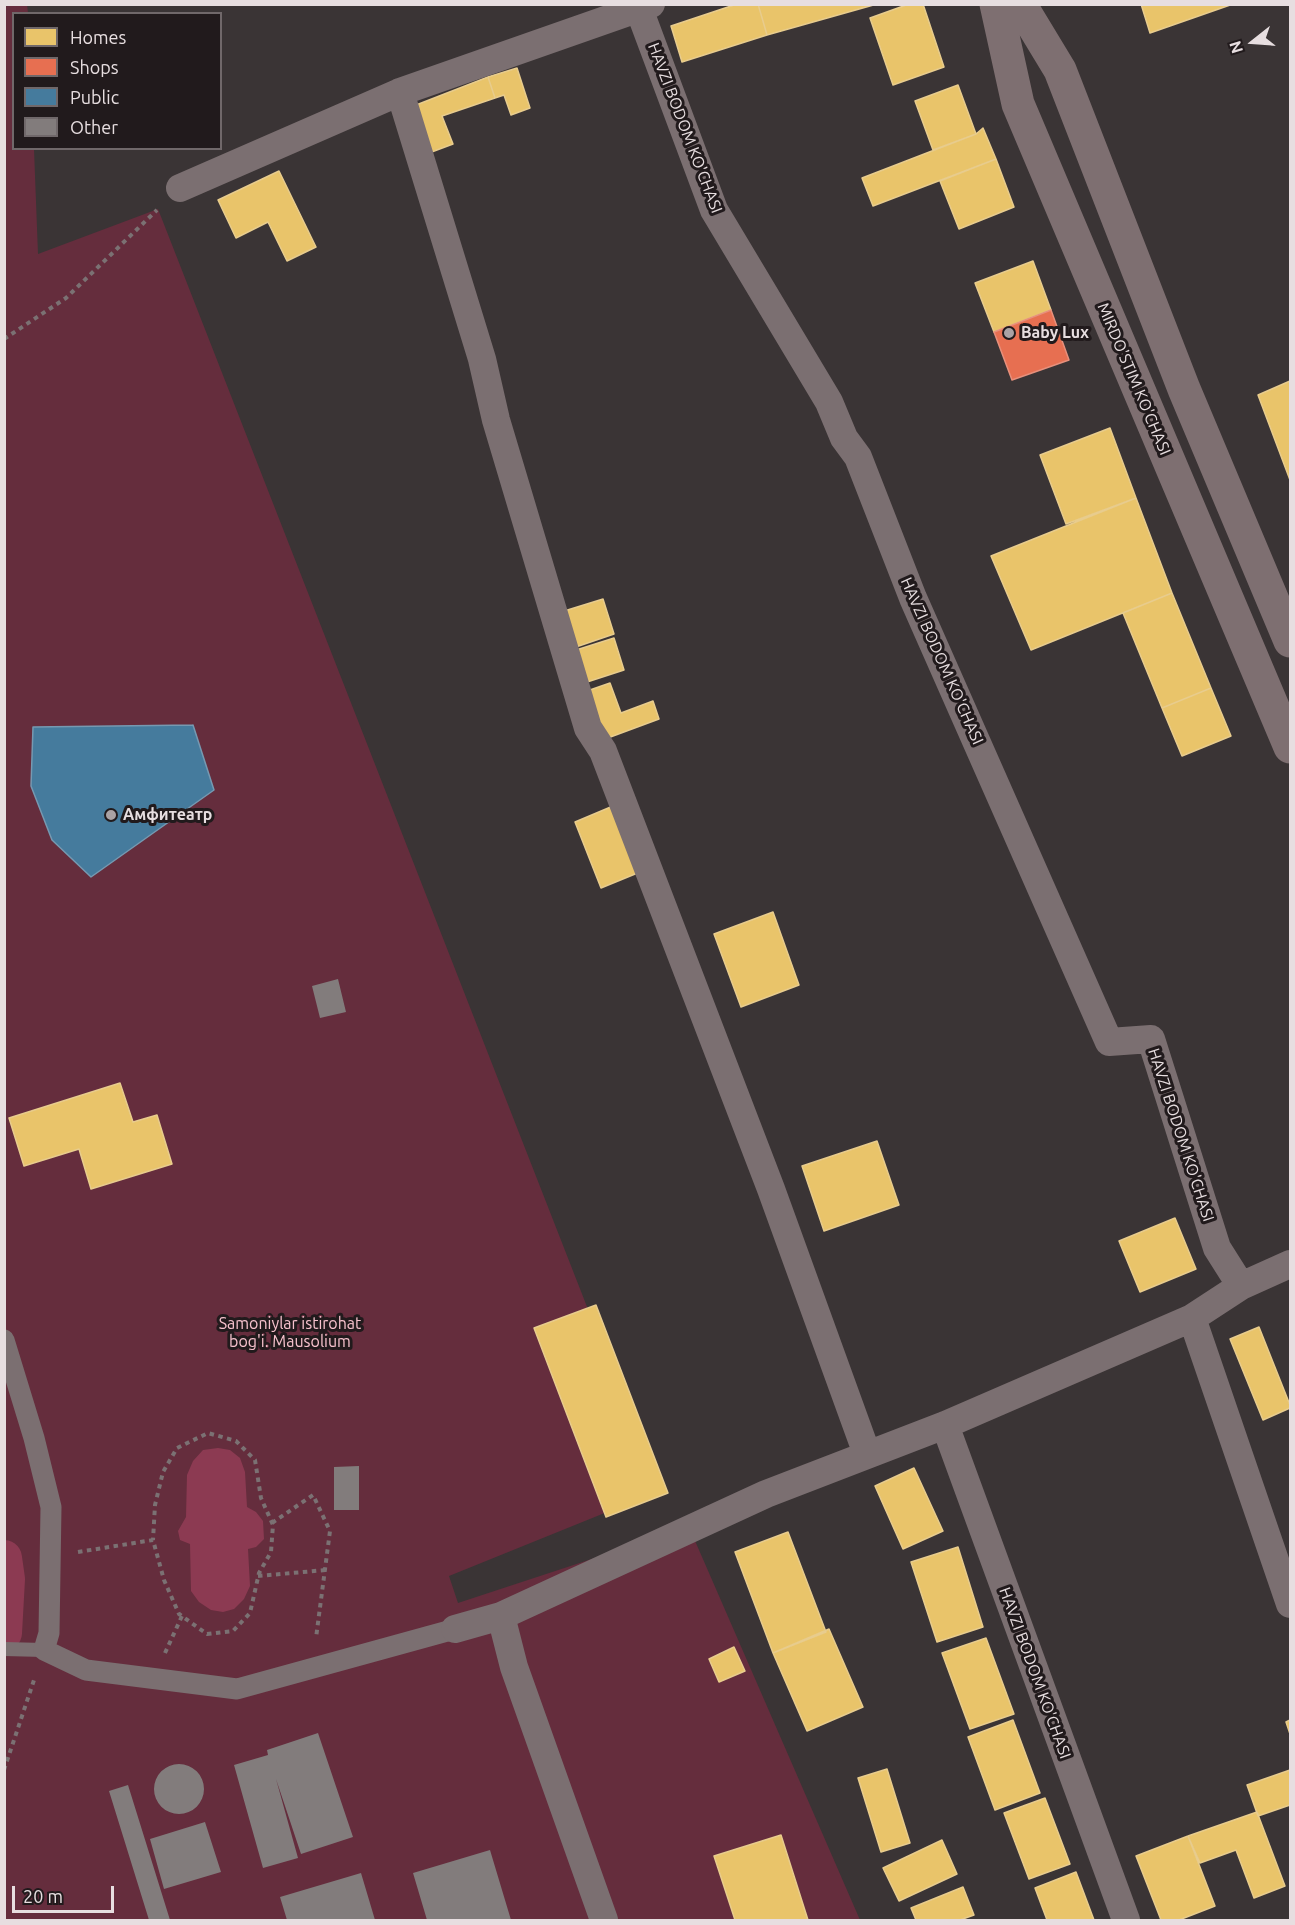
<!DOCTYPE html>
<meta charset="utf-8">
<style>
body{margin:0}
#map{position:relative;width:1295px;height:1925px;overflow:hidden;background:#3a3435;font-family:Ubuntu,sans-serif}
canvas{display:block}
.frame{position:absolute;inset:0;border:6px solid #e7dee0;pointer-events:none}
.legend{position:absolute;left:12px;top:12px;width:210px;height:138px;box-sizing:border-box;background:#211a1c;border:2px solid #70686a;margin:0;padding:8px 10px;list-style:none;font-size:18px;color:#e7dee0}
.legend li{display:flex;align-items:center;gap:12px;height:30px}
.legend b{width:30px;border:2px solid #70686a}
.north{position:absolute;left:1223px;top:12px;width:60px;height:60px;-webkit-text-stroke:4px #211a1c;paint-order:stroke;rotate:253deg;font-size:16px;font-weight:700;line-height:24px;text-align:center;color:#e7dee0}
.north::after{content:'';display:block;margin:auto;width:21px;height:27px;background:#e7dee0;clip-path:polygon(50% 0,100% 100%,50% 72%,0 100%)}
.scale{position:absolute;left:12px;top:1886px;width:102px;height:27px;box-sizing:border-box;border:3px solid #e7dee0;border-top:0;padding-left:8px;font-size:18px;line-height:21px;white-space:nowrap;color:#e7dee0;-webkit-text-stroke:4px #211a1c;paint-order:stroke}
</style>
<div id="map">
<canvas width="1295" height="1925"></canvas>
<div class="frame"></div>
<ul class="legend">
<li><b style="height:16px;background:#e9c46a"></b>Homes</li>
<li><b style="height:16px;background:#e76f51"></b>Shops</li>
<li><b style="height:16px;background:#457b9d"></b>Public</li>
<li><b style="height:16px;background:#827c7c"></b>Other</li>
</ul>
<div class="north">N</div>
<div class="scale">20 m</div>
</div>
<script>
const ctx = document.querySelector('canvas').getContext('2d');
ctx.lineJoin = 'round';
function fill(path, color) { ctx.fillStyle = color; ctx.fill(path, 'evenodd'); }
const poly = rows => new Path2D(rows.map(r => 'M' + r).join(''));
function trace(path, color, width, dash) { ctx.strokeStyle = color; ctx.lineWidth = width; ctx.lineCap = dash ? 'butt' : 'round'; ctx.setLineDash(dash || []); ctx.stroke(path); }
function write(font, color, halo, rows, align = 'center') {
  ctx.font = font + ' Ubuntu,sans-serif'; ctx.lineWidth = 6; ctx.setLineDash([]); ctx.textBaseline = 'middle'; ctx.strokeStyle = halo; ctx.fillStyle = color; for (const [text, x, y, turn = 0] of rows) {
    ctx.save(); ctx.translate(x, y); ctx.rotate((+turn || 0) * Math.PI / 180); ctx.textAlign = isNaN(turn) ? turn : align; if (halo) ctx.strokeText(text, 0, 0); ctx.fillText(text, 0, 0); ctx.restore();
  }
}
fill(poly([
 [27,4,28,13,14,14,14,148,34,149,38,254,158,209,659,1491,449,1576,458,1603,689,1527,860,1920,5,1920,4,5]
]), '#652d3d');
fill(poly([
 [218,1448,230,1450,240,1458,245,1472,247,1507,256,1512,263,1521,264,1539,256,1547,248,1549,250,1586,244,1599,234,1609,223,1612,211,1610,199,1602,191,1591,190,1544,180,1540,178,1531,186,1517,187,1475,193,1461,203,1450]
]), '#8c3a52');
const homes = poly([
 [737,4,758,4,767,35,682,62,671,26,737,4],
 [758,4,877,4,767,35,758,4],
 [909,4,923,4,944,67,893,85,870,18,909,4],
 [1141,4,1233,4,1150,33,1141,4],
 [517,68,530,108,511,115,504,95,495,98,488,77,517,68],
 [488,77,495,98,442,116,453,144,429,153,411,107,488,77],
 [958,85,976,134,933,150,915,101,958,85],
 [983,128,996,159,873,206,862,178,976,134,983,128],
 [996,159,1014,207,959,229,940,181,996,159],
 [279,171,316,247,287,261,268,222,236,238,218,200,279,171],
 [1033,261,1051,310,994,332,975,283,1033,261],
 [1290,381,1290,480,1258,395,1290,381],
 [1110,428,1136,498,1066,524,1040,455,1110,428],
 [1136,498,1172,593,1031,650,991,556,1136,498],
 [1172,593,1211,688,1162,708,1123,613,1172,593],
 [603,599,614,634,573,648,561,612,603,599],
 [614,638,624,670,584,683,573,651,614,638],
 [610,683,621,713,653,701,659,719,605,739,587,691,610,683],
 [1211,688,1231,736,1182,756,1162,708,1211,688],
 [613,806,640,872,601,888,575,822,613,806],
 [773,912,799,985,741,1007,714,934,773,912],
 [120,1083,133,1122,157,1115,172,1164,91,1189,79,1149,24,1166,9,1118,120,1083],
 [877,1141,899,1205,824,1231,802,1166,877,1141],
 [1175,1218,1196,1269,1140,1292,1119,1241,1175,1218],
 [596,1305,668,1493,606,1517,534,1328,596,1305],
 [1259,1327,1290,1405,1290,1408,1263,1420,1230,1339,1259,1327],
 [914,1468,943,1531,903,1549,875,1486,914,1468],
 [788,1532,826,1632,773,1653,735,1552,788,1532],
 [958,1547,983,1627,937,1642,911,1562,958,1547],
 [829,1629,863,1707,807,1731,773,1653,829,1629],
 [986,1638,1014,1714,970,1729,942,1653,986,1638],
 [734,1647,745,1671,719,1682,709,1659,734,1647],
 [1013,1720,1040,1793,995,1810,968,1737,1013,1720],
 [1290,1720,1290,1734,1286,1722,1290,1720],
 [887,1769,910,1843,881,1852,858,1778,887,1769],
 [1290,1770,1290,1805,1258,1816,1247,1785,1290,1770],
 [1045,1798,1070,1864,1029,1879,1004,1813,1045,1798],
 [1257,1812,1285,1886,1254,1898,1236,1850,1200,1863,1188,1836,1257,1812],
 [781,1835,808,1920,735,1920,714,1856,781,1835],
 [1188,1836,1215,1906,1179,1920,1161,1920,1136,1856,1188,1836],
 [942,1840,957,1874,899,1901,883,1868,942,1840],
 [1076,1872,1094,1920,1047,1920,1035,1888,1076,1872],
 [963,1887,974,1915,960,1920,916,1920,911,1908,963,1887]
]);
fill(homes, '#e9c46a');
trace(homes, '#e8cc8d', 1.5);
const shops = poly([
 [1051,310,1069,360,1012,380,994,332,1051,310]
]);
fill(shops, '#e76f51');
trace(shops, '#e7907c', 1.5);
const public = poly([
 [193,725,214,790,91,877,52,840,31,786,33,727,193,725]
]);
fill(public, '#457b9d');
trace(public, '#7699b1', 1.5);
trace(poly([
 [4,1558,7,1579,4,1633]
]), '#8c3a52', 36);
fill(poly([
 [338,979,346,1012,320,1018,312,986],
 [359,1466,359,1510,334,1510,334,1467],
 [318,1733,353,1837,301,1854,276,1779,298,1858,263,1868,234,1765,268,1755,267,1750],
 '154 1789a25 25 0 1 1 50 0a25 25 0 1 1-50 0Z',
 [128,1785,170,1920,149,1920,109,1791],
 [205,1822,221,1872,164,1889,150,1839],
 [490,1850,511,1920,427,1920,413,1873],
 [361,1873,375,1920,287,1920,280,1897]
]), '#827c7c');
trace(poly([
 [4,339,66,298,157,210],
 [272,1523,313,1495,330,1531,316,1638],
 [78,1552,153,1540,164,1580,179,1614,207,1634,233,1631,250,1613,259,1573,271,1552,273,1525,261,1498,255,1460,236,1441,208,1433,177,1448,163,1472,155,1505,153,1540],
 [258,1576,326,1570],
 [165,1653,182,1616],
 [4,1770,35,1677]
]), '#7b7173', 4, [4.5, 4.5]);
trace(poly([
 [4,1649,44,1650]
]), '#7b6f71', 14);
trace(poly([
 [4,1340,34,1438,51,1507,49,1633,44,1650,86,1670,237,1689,455,1629]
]), '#7b6f71', 21);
trace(poly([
 [639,9,714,210,829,402,844,438,858,457,913,598,1109,1042,1151,1039,1217,1248,1241,1286],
 [400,92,482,359,496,420,588,728,603,751,771,1189,867,1454],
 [180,188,400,92,651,4],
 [1192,1318,1290,1604],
 [945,1425,1126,1920],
 [501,1616,514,1667,604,1920],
 [455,1629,501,1616,766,1494,945,1425,1192,1318,1241,1286,1290,1264]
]), '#7b6f71', 28);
trace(poly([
 [996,4,1018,104,1290,747],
 [1020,4,1060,70,1184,389,1290,641]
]), '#7e6f71', 33);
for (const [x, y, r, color] of [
 [1009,333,6,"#aaa2a4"],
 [111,815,6,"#aaa2a4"]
]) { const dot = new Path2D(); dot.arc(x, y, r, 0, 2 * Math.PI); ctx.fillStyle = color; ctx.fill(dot); trace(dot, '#211a1c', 2); }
write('16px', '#e7dee0', '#211a1c', [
 ["HAVZI BODOM KO'CHASI",685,128,69],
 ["MIRDO'STIM KO'CHASI",1134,379,67],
 ["HAVZI BODOM KO'CHASI",942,661,66],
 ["HAVZI BODOM KO'CHASI",1181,1135,72],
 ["HAVZI BODOM KO'CHASI",1035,1673,70]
]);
write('bold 16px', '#e7dee0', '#211a1c', [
 ["Baby Lux",1021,333],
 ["Амфитеатр",123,815]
], 'left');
write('16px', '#f7c2cd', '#211a1c', [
 ["Samoniylar istirohat",290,1324],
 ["bog'i. Mausolium",290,1342]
]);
</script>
